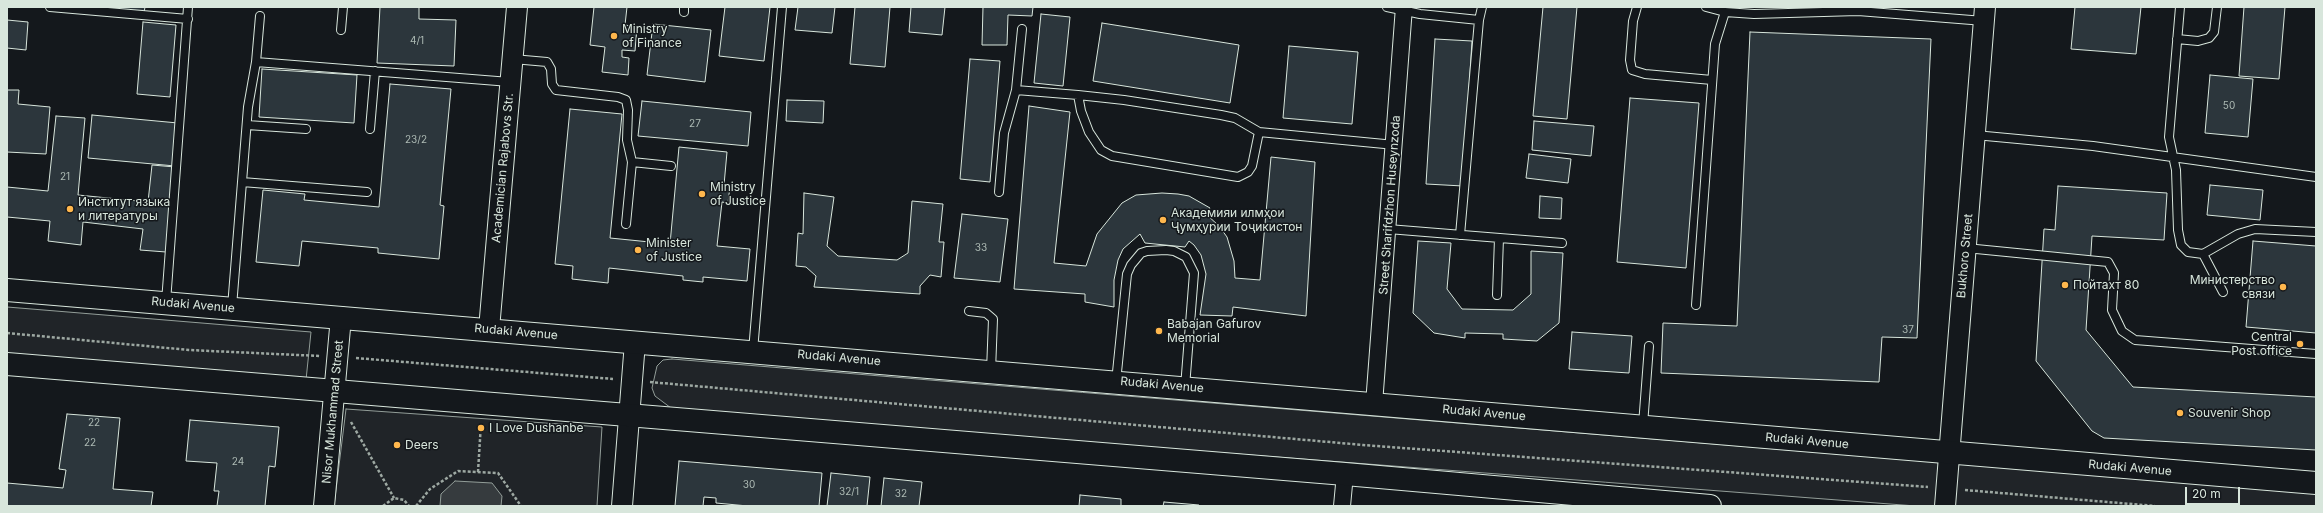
<!DOCTYPE html>
<meta charset="utf-8">
<style>
body{margin:0}
#map{position:relative;width:2323px;height:513px;overflow:hidden;background:#14181c;font-family:Inter,sans-serif}
canvas{display:block}
.frame{position:absolute;inset:0;border:8px solid #d8e6dc;pointer-events:none}
.scale{position:absolute;left:2185px;top:487px;width:55px;height:18px;box-sizing:border-box;border:2px solid #d8e6dc;border-top:0;padding-left:5px;font-size:12px;line-height:14px;white-space:nowrap;color:#d8e6dc;-webkit-text-stroke:3px #14181c;paint-order:stroke}
</style>
<div id="map">
<canvas width="2323" height="513"></canvas>
<div class="frame"></div>
<div class="scale">20 m</div>
</div>
<script>
const ctx = document.querySelector('canvas').getContext('2d');
ctx.lineJoin = 'round';
function fill(path, color) { ctx.fillStyle = color; ctx.fill(path, 'evenodd'); }
const poly = rows => new Path2D(rows.map(r => 'M' + r).join(''));
function trace(path, color, width, dash) { ctx.strokeStyle = color; ctx.lineWidth = width; ctx.lineCap = dash ? 'butt' : 'round'; ctx.setLineDash(dash || []); ctx.stroke(path); }
function write(font, color, halo, rows, align = 'center') {
  ctx.font = font + ' Inter,sans-serif'; ctx.lineWidth = 3; ctx.setLineDash([]); ctx.textBaseline = 'middle'; ctx.strokeStyle = halo; ctx.fillStyle = color; for (const [text, x, y, turn = 0] of rows) {
    ctx.save(); ctx.translate(x, y); ctx.rotate((+turn || 0) * Math.PI / 180); ctx.textAlign = isNaN(turn) ? turn : align; if (halo) ctx.strokeText(text, 0, 0); ctx.fillText(text, 0, 0); ctx.restore();
  }
}
const green = poly([
 [7,307,311,332,306,380,7,355,7,307],
 [672,359,2316,493,2316,506,1916,506,675,411,655,396,652,388,657,366,663,360,672,359],
 [346,409,602,427,597,506,334,506,346,409]
]);
fill(green, '#202428');
trace(green, '#939e99', 1);
const water = poly([
 [455,481,492,483,502,496,501,506,440,506,441,494,455,481]
]);
fill(water, '#363b3e');
trace(water, '#939e99', 1);
const building = poly([
 [82,7,145,7,144,13,82,7],
 [380,7,419,7,419,19,456,20,454,66,377,63,380,7],
 [594,7,627,7,625,25,637,27,635,51,622,50,622,57,629,58,628,75,602,72,605,47,590,45,594,7],
 [725,7,770,7,764,61,719,56,725,7],
 [798,7,835,7,832,33,795,30,798,7],
 [855,7,890,7,885,67,850,64,855,7],
 [911,7,945,7,942,35,909,32,911,7],
 [983,7,1033,7,1032,16,1008,15,1007,45,982,45,983,7],
 [1543,7,1577,7,1567,119,1533,116,1543,7],
 [2075,7,2141,7,2136,54,2071,49,2075,7],
 [2244,7,2285,7,2279,79,2239,76,2244,7],
 [1041,14,1070,17,1063,86,1034,83,1041,14],
 [7,20,28,22,26,50,7,48,7,20],
 [143,22,176,25,170,97,137,94,143,22],
 [1102,23,1239,45,1230,103,1093,81,1102,23],
 [653,24,711,30,705,82,647,75,653,24],
 [1750,32,1931,39,1917,338,1882,337,1879,382,1661,373,1663,323,1737,326,1750,32],
 [1435,39,1472,41,1463,186,1426,184,1435,39],
 [1289,46,1358,52,1352,124,1283,118,1289,46],
 [970,59,1000,61,990,182,960,179,970,59],
 [262,69,357,75,354,123,259,117,262,69],
 [2210,75,2253,79,2248,137,2205,133,2210,75],
 [390,84,451,89,440,205,444,206,439,259,378,253,378,248,302,241,299,266,256,262,263,190,305,194,304,200,379,207,390,84],
 [7,90,19,90,18,104,50,107,46,154,7,152,7,90],
 [1630,98,1699,103,1686,268,1617,262,1630,98],
 [787,100,824,101,823,123,786,121,787,100],
 [642,101,751,112,748,146,638,136,642,101],
 [1029,106,1070,112,1054,263,1086,266,1097,234,1122,203,1136,195,1162,193,1178,194,1189,196,1210,208,1206,214,1219,226,1227,237,1234,261,1235,278,1260,280,1271,157,1315,162,1306,316,1233,307,1232,316,1200,315,1206,274,1201,255,1194,245,1189,241,1185,247,1145,243,1140,234,1123,249,1118,260,1114,280,1114,307,1085,302,1085,294,1014,289,1029,106],
 [570,109,622,114,610,238,670,244,679,147,727,152,724,185,730,186,728,203,722,202,717,246,750,249,747,281,703,277,703,282,683,280,683,276,609,268,608,283,572,279,573,266,555,264,570,109],
 [92,115,178,123,175,166,88,158,92,115],
 [56,116,85,118,78,195,148,202,152,165,175,167,166,252,140,250,143,229,83,222,81,245,48,241,50,221,7,217,7,187,48,191,56,116],
 [1534,121,1594,126,1591,156,1532,150,1534,121],
 [1529,154,1571,159,1568,183,1526,178,1529,154],
 [2210,185,2263,190,2260,220,2207,215,2210,185],
 [2058,186,2167,193,2164,240,2092,236,2086,330,2133,387,2316,397,2316,450,2104,438,2092,431,2036,361,2044,229,2055,230,2058,186],
 [804,193,834,197,827,246,838,256,897,260,908,253,912,201,943,204,939,242,944,242,941,277,930,275,920,286,920,294,814,287,816,276,806,267,796,266,798,233,803,234,804,193],
 [1540,196,1562,198,1561,219,1539,218,1540,196],
 [962,214,1008,219,1000,282,954,278,962,214],
 [1418,241,1451,243,1447,289,1462,309,1513,310,1531,294,1531,251,1563,253,1559,323,1537,341,1503,339,1503,334,1465,333,1465,338,1434,333,1413,313,1418,241],
 [2253,241,2316,246,2316,333,2246,327,2253,241],
 [1572,332,1632,336,1629,373,1569,369,1572,332],
 [67,414,120,418,113,489,153,492,151,506,7,506,7,483,63,488,66,470,59,469,67,414],
 [190,420,279,427,275,467,269,466,265,506,217,506,219,491,214,491,217,463,186,461,190,420],
 [679,461,822,473,819,506,748,506,716,503,716,498,704,497,703,506,675,506,679,461],
 [831,473,870,477,867,506,827,506,831,473],
 [884,478,922,482,919,506,881,506,884,478],
 [1080,495,1121,499,1121,506,1079,506,1080,495],
 [1164,502,1199,505,1199,506,1163,506,1164,502]
]);
fill(building, '#2c363c');
trace(building, '#d8e6dc', 1);
const service = poly([
 [50,7,188,19],
 [1387,7,1420,14,1479,20,1482,7],
 [1637,7,1633,21,1630,60,1632,70,1645,74,1712,80],
 [1706,7,1725,12],
 [2180,7,2169,137,2176,170,2178,230,2181,245,2188,252,2203,254,2238,234,2255,229,2316,232],
 [684,12,684,7],
 [1022,29,1016,90,1078,95,1081,111,1089,132,1101,150,1112,156,1238,177,1248,172,1252,166,1259,132,1395,145],
 [341,30,343,7],
 [2177,39,2198,41,2209,38,2214,32,2217,7],
 [513,59,547,62,551,69,552,84,556,90,618,97,626,100,628,110,627,140,632,162,671,166],
 [256,62,260,16],
 [1078,95,1124,100,1221,115,1235,118,1259,132],
 [247,125,306,129],
 [370,129,375,71],
 [1975,135,2093,146,2316,177],
 [242,182,367,192],
 [999,192,1004,133,1016,90],
 [626,224,632,162],
 [1388,229,1562,243],
 [1460,235,1479,20],
 [1966,248,2108,262,2114,273,2112,310,2122,331,2135,340,2316,354],
 [2203,254,2223,292],
 [1497,295,1499,238],
 [166,302,188,7],
 [1696,305,1715,44,1725,12,1754,14,1858,11,1984,21],
 [232,307,248,107,256,62,510,82],
 [969,311,986,313,993,319,991,371],
 [753,351,782,7],
 [1116,382,1127,274,1131,265,1141,253,1147,251,1166,250,1174,251,1186,257,1194,273,1185,387],
 [1643,425,1649,346]
]);
const minor = poly([
 [1374,404,1404,7],
 [1342,506,1345,474]
]);
const tertiary = poly([
 [489,329,517,7],
 [324,506,341,317],
 [622,506,635,342],
 [1945,506,1985,7]
]);
const trunk = poly([
 [7,290,2316,483],
 [7,364,1345,474,1710,506]
]);
trace(service, '#d8e6dc', 10);
trace(minor, '#d8e6dc', 18);
trace(tertiary, '#d8e6dc', 22);
trace(trunk, '#d8e6dc', 24);
trace(poly([
 [7,333,189,350,320,356],
 [356,358,613,379],
 [650,382,1363,445,1928,487],
 [351,422,394,498],
 [478,472,481,423],
 [1965,490,2155,506],
 [383,506,394,498,404,500,409,506],
 [416,506,430,489,458,471,498,473,521,506]
]), '#9da8a2', 2.5, [3, 2]);
trace(service, '#14181c', 8);
trace(minor, '#14181c', 16);
trace(tertiary, '#14181c', 20);
trace(trunk, '#14181c', 22);
for (const [x, y, r, color] of [
 [614,36,4,"#ffb74d"],
 [702,194,4,"#ffb74d"],
 [70,209,4,"#ffb74d"],
 [1163,220,4,"#ffb74d"],
 [638,250,4,"#ffb74d"],
 [2065,285,4,"#ffb74d"],
 [2283,287,4,"#ffb74d"],
 [1159,331,4,"#ffb74d"],
 [2300,344,4,"#ffb74d"],
 [2180,413,4,"#ffb74d"],
 [481,428,4,"#ffb74d"],
 [397,445,4,"#ffb74d"]
]) { const dot = new Path2D(); dot.arc(x, y, r, 0, 2 * Math.PI); ctx.fillStyle = color; ctx.fill(dot); trace(dot, '#14181c', 1.5); }
write('10px', '#adbab4', null, [
 ["4/1",417,41],
 ["50",2229,106],
 ["27",695,124],
 ["23/2",416,140],
 ["21",65,177],
 ["33",981,248],
 ["37",1908,330],
 ["22",94,423],
 ["22",90,443],
 ["24",238,462],
 ["30",749,485],
 ["32/1",849,492],
 ["32",901,494]
]);
write('12px', '#d8e6dc', '#14181c', [
 ["Ministry",622,29],
 ["of Finance",622,43],
 ["Ministry",710,187],
 ["of Justice",710,201],
 ["Институт языка",78,202],
 ["и литературы",78,216],
 ["Академияи илмҳои",1171,213],
 ["Ҷумҳурии Тоҷикистон",1171,227],
 ["Minister",646,243],
 ["of Justice",646,257],
 ["Министерство",2275,280,"right"],
 ["связи",2275,294,"right"],
 ["Пойтахт 80",2073,285],
 ["Babajan Gafurov",1167,324],
 ["Memorial",1167,338],
 ["Central",2292,337,"right"],
 ["Post office",2292,351,"right"],
 ["Souvenir Shop",2188,413],
 ["I Love Dushanbe",489,428],
 ["Deers",405,445]
], 'left');
write('12px', '#d8e6dc', '#14181c', [
 ["Academician Rajabovs Str.",503,168,-85],
 ["Street Sharifdzhon Huseynzoda",1390,205,-86],
 ["Bukhoro Street",1965,256,-85],
 ["Rudaki Avenue",193,305,5],
 ["Rudaki Avenue",516,332,5],
 ["Rudaki Avenue",839,358,5],
 ["Rudaki Avenue",1162,385,5],
 ["Nisor Mukhammad Street",333,412,-85],
 ["Rudaki Avenue",1484,413,5],
 ["Rudaki Avenue",1807,441,5],
 ["Rudaki Avenue",2130,468,5]
]);
</script>
